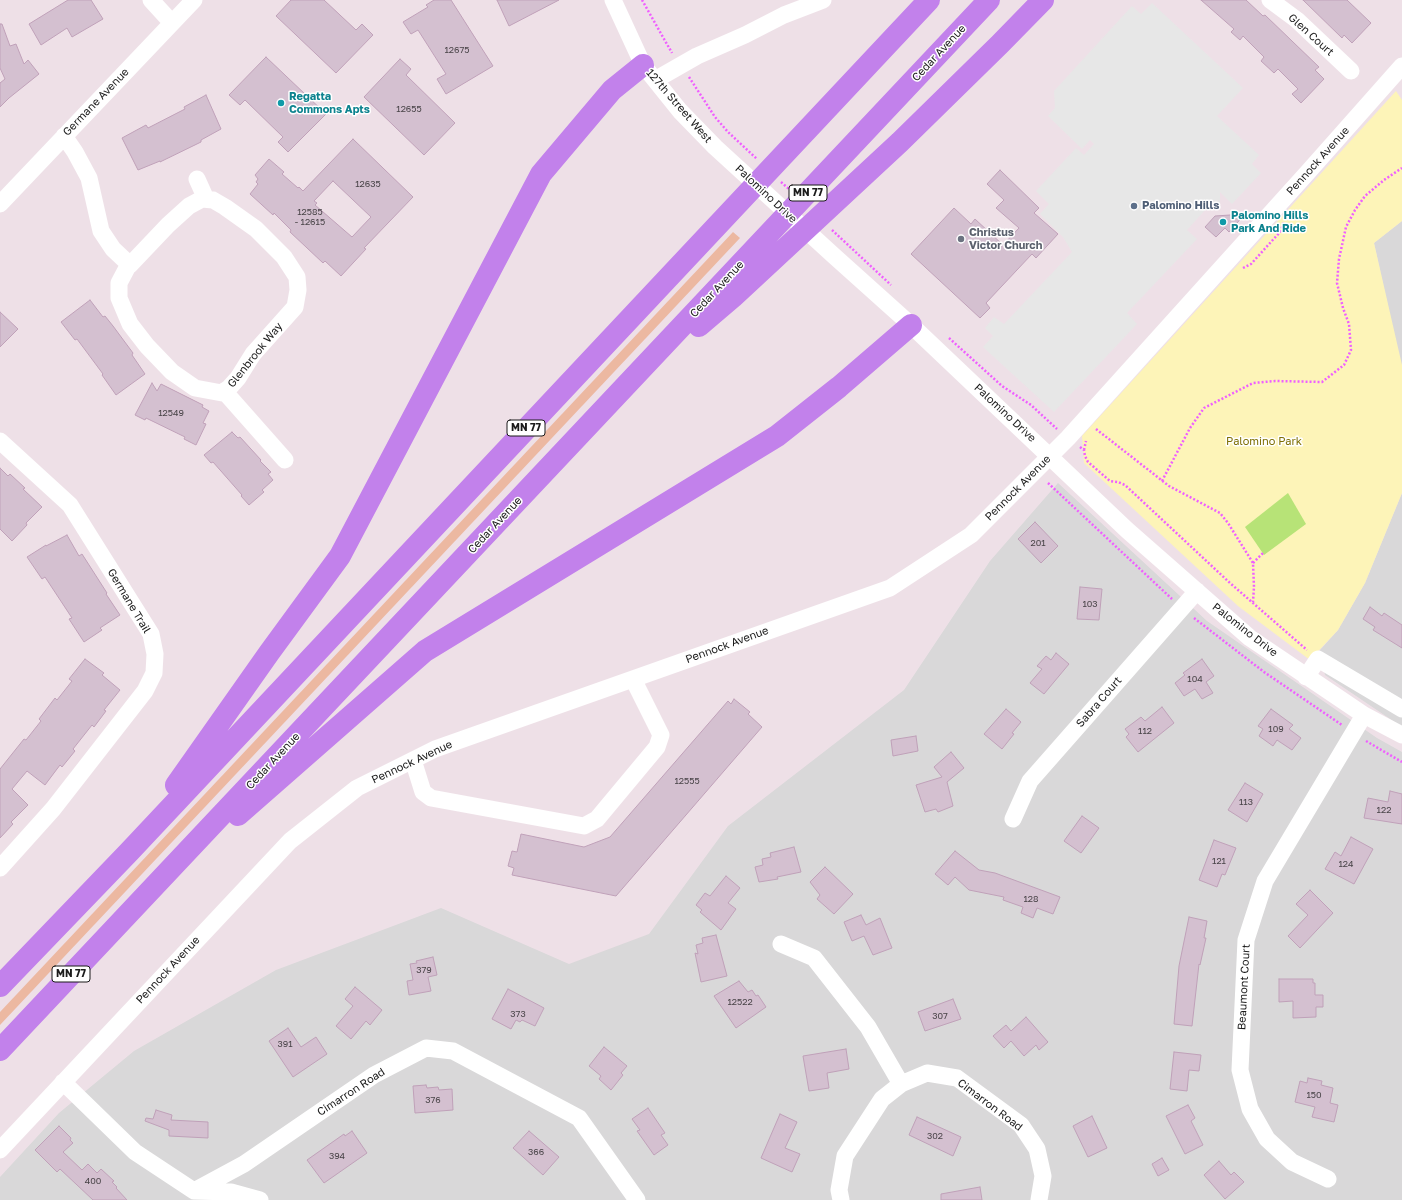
<!DOCTYPE html>
<style>
body{margin:0}
canvas{display:block;background:#eee0e7}
</style>
<canvas width="1402" height="1200"></canvas>
<script>
const ctx = document.querySelector('canvas').getContext('2d');
ctx.lineJoin = 'round';
function fill(path, color) { ctx.fillStyle = color; ctx.fill(path, 'evenodd'); }
const poly = rows => new Path2D(rows.map(r => 'M' + r).join(''));
function trace(path, color, width, dash) { ctx.strokeStyle = color; ctx.lineWidth = width; ctx.lineCap = dash ? 'butt' : 'round'; ctx.setLineDash(dash || []); ctx.stroke(path); }
function write(font, color, halo, rows, align = 'center') {
  ctx.font = font + ' "Golos Text",sans-serif'; ctx.lineWidth = 3; ctx.setLineDash([]); ctx.textBaseline = 'middle'; ctx.strokeStyle = halo; ctx.fillStyle = color; for (const [text, x, y, turn = 0] of rows) {
    ctx.save(); ctx.translate(x, y); ctx.rotate((+turn || 0) * Math.PI / 180); ctx.textAlign = isNaN(turn) ? turn : align; if (halo) ctx.strokeText(text, 0, 0); ctx.fillText(text, 0, 0); ctx.restore();
  }
}
fill(poly([
 [1402,221,1402,370,1374,243],
 [1058,483,1207,621,1377,738,1402,752,1402,1200,0,1200,0,1177,59,1113,134,1051,276,970,441,908,569,964,649,934,728,826,904,690,990,561],
 [1402,493,1402,727,1325,675,1320,650,1338,630,1365,583]
]), '#d9d8d9');
fill(poly([
 [733,232,740,238,0,1025,0,1012]
]), '#ecb8a1');
fill(poly([
 [1396,91,1402,100,1402,221,1374,243,1402,365,1402,493,1365,583,1338,630,1310,660,1238,606,1084,463,1082,436]
]), '#fdf4b8');
fill(poly([
 [1288,493,1306,524,1264,555,1245,527]
]), '#b7e377');
fill(poly([
 [1152,3,1243,88,1217,116,1259,155,1252,164,1261,173,1232,204,1220,192,1220,208,1206,209,1187,230,1197,239,1127,313,1137,324,1054,412,983,347,993,336,985,328,994,317,1004,324,1072,252,1063,237,1040,214,1049,204,1036,191,1076,148,1084,155,1094,144,1090,140,1082,149,1048,116,1055,108,1054,91,1132,6,1141,14]
]), '#e7e7e7');
const building = poly([
 [68,0,91,0,103,19,72,37,67,28,41,45,29,24,68,0],
 [291,0,324,0,356,30,362,24,373,35,336,73,276,16,291,0],
 [434,0,451,0,493,66,446,94,437,79,446,74,418,30,411,34,403,22,428,7,426,5,434,0],
 [497,0,559,0,509,26,497,0],
 [1201,0,1246,0,1263,16,1265,15,1319,67,1315,70,1324,79,1301,103,1292,94,1298,89,1278,69,1274,73,1261,61,1264,57,1243,36,1240,40,1231,32,1234,29,1201,0],
 [1303,0,1347,0,1371,23,1352,43,1344,35,1342,38,1303,0],
 [0,24,2,24,10,46,16,44,24,64,28,60,39,74,9,98,0,107,0,83,5,79,0,68,0,24],
 [266,57,326,114,288,152,278,142,283,137,245,100,240,105,229,95,266,57],
 [400,59,411,69,406,75,455,123,424,155,364,97,400,59],
 [206,95,221,129,201,140,201,142,160,162,160,161,138,170,122,138,146,125,148,128,185,109,184,107,206,95],
 [353,139,413,197,364,248,366,249,341,276,325,261,323,263,290,232,291,230,274,213,273,215,250,194,258,184,256,182,258,179,255,175,269,159,284,172,282,174,298,188,299,187,303,191,353,139],
 [333,181,371,217,352,237,315,205,317,203,314,201,333,181],
 [1000,170,1039,208,1034,213,1058,234,1036,258,1032,254,986,303,990,308,980,318,911,254,954,208,971,224,975,219,1003,245,1019,228,996,208,1004,200,987,184,1000,170],
 [1245,214,1229,232,1225,228,1216,237,1205,227,1215,216,1245,214],
 [90,300,103,317,105,316,113,326,133,353,132,355,145,374,116,395,102,375,103,374,77,339,75,340,61,322,90,300],
 [0,312,18,329,0,347,0,312],
 [152,383,157,391,161,384,203,405,202,407,209,411,203,423,206,424,196,445,184,439,185,437,146,418,145,420,135,415,152,383],
 [232,432,238,438,240,437,261,460,260,461,271,472,268,474,273,480,262,490,264,492,249,505,241,496,242,495,213,462,211,463,204,455,232,432],
 [0,468,8,476,10,474,25,488,23,489,42,507,26,523,27,525,12,541,0,529,0,468],
 [1035,522,1058,546,1041,563,1018,539,1035,522],
 [67,535,79,556,82,554,107,593,106,594,120,615,100,628,102,630,84,642,69,619,72,618,45,577,42,579,27,557,46,545,46,546,67,535],
 [1080,587,1102,589,1099,620,1077,619,1080,587],
 [1370,607,1382,616,1384,613,1402,625,1402,648,1373,630,1375,627,1363,619,1370,607],
 [1056,653,1069,664,1044,694,1030,683,1042,669,1037,666,1046,656,1051,660,1056,653],
 [85,659,104,673,102,675,120,690,104,710,106,711,94,727,92,725,73,749,75,751,62,767,60,765,45,785,27,771,12,789,28,805,11,822,13,824,0,838,0,769,24,739,26,740,41,721,39,719,55,698,57,700,72,681,69,679,85,659],
 [1202,659,1214,676,1206,682,1213,693,1202,699,1195,689,1184,696,1175,683,1185,675,1183,673,1202,659],
 [734,699,750,712,748,714,762,727,616,896,512,875,514,868,508,866,512,851,517,852,521,834,584,847,610,837,728,701,731,704,734,699],
 [1162,707,1174,723,1138,752,1126,737,1129,734,1125,729,1141,717,1145,721,1162,707],
 [1006,709,1021,722,1012,733,1014,734,1002,749,984,734,1006,709],
 [1271,709,1293,725,1289,729,1301,738,1292,750,1277,740,1273,746,1259,736,1263,729,1258,726,1271,709],
 [916,736,918,751,893,756,891,740,916,736],
 [951,752,964,768,947,782,953,806,938,812,936,809,925,812,916,785,942,777,934,767,951,752],
 [1245,783,1263,794,1247,822,1228,810,1245,783],
 [1390,791,1402,794,1402,824,1364,818,1368,798,1388,802,1390,791],
 [1082,816,1099,828,1081,853,1064,841,1082,816],
 [1351,837,1373,849,1354,884,1325,869,1335,852,1341,856,1351,837],
 [1214,840,1236,848,1225,875,1222,874,1217,887,1199,880,1214,840],
 [794,847,801,872,777,877,778,879,759,882,755,867,763,865,762,859,771,857,770,853,794,847],
 [955,851,979,870,995,873,1060,897,1053,914,1037,908,1033,918,1021,913,1023,907,1003,900,1004,897,969,890,955,877,948,885,935,874,955,851],
 [825,867,853,894,834,914,817,899,820,895,810,882,825,867],
 [726,876,740,888,728,903,736,909,721,930,700,912,702,910,696,905,705,893,710,896,726,876],
 [1310,890,1333,913,1300,948,1288,936,1308,915,1296,904,1310,890],
 [861,915,866,925,880,918,892,948,873,955,864,936,852,941,844,922,861,915],
 [1189,917,1207,921,1204,938,1206,938,1200,965,1199,964,1192,1026,1174,1024,1179,966,1189,917],
 [716,935,727,976,701,982,695,953,698,954,696,945,703,943,702,938,716,935],
 [433,957,437,975,428,977,431,991,409,995,407,981,413,980,410,964,417,963,416,961,433,957],
 [1279,979,1313,979,1313,983,1315,983,1315,995,1323,995,1323,1007,1316,1007,1316,1017,1293,1018,1293,1001,1279,1002,1279,979],
 [739,981,748,992,752,990,756,996,758,995,766,1007,736,1028,714,996,739,981],
 [355,987,382,1010,370,1025,366,1021,351,1039,336,1026,353,1006,345,999,355,987],
 [508,989,544,1008,535,1026,522,1020,520,1022,516,1020,511,1029,492,1019,508,989],
 [953,999,961,1019,925,1031,918,1012,953,999],
 [1026,1017,1048,1042,1039,1050,1036,1045,1024,1056,1011,1041,1004,1048,993,1036,1006,1025,1011,1031,1026,1017],
 [288,1028,301,1047,316,1037,327,1054,293,1077,269,1041,288,1028],
 [604,1047,627,1066,621,1073,623,1075,611,1090,599,1079,601,1076,589,1066,604,1047],
 [846,1049,849,1069,827,1073,829,1088,809,1091,803,1056,846,1049],
 [1174,1052,1201,1055,1199,1071,1189,1070,1187,1091,1170,1089,1174,1052],
 [1308,1078,1322,1081,1321,1085,1333,1088,1330,1103,1338,1105,1334,1122,1312,1117,1315,1107,1295,1102,1300,1081,1307,1083,1308,1078],
 [426,1085,427,1088,438,1087,439,1090,452,1089,453,1110,415,1113,413,1086,426,1085],
 [1188,1105,1195,1118,1191,1121,1203,1145,1185,1154,1166,1116,1188,1105],
 [648,1108,665,1133,661,1135,668,1145,654,1155,637,1131,640,1130,632,1119,648,1108],
 [156,1110,172,1115,171,1120,208,1122,208,1138,169,1136,169,1130,145,1121,146,1118,153,1119,156,1110],
 [780,1114,797,1122,785,1148,800,1154,792,1172,761,1158,780,1114],
 [1092,1116,1107,1148,1088,1157,1073,1126,1092,1116],
 [917,1117,961,1137,953,1156,909,1135,917,1117],
 [59,1126,71,1138,70,1140,73,1143,63,1152,82,1170,88,1164,97,1173,101,1169,114,1181,112,1182,117,1187,116,1188,127,1200,93,1200,60,1169,57,1172,35,1150,59,1126],
 [352,1131,367,1153,324,1183,307,1160,344,1134,345,1136,352,1131],
 [529,1131,559,1157,543,1175,513,1148,529,1131],
 [1162,1158,1169,1170,1158,1176,1152,1164,1162,1158],
 [1219,1161,1231,1175,1234,1172,1244,1182,1225,1199,1204,1175,1219,1161],
 [980,1187,982,1200,941,1200,941,1194,980,1187]
]);
fill(building, '#d4c0d0');
trace(building, '#c0a1b9', 1);
trace(poly([
 [642,0,672,53],
 [689,77,715,117,728,132,757,159],
 [781,182,789,189],
 [832,230,891,285],
 [1243,268,1251,264,1280,232,1284,222],
 [949,338,1002,386,1031,405,1057,429],
 [1096,429,1169,486,1220,513,1228,523,1253,563,1254,587,1253,602],
 [1080,447,1084,450,1085,456,1088,462,1110,481,1118,482,1125,485,1230,583,1307,650],
 [1084,450,1086,441],
 [1162,481,1190,428,1204,408,1253,383,1275,381,1322,382,1344,365,1351,350,1349,324,1343,308,1337,283,1339,259,1346,227,1355,210,1365,196,1384,180,1402,168],
 [1048,483,1172,599],
 [1253,563,1263,553],
 [1194,618,1264,672,1342,725],
 [1366,741,1402,762]
]), '#ef5fff', 2.5, [2, 2]);
trace(poly([
 [151,0,172,23],
 [613,0,643,65,680,111,715,147,833,255,911,325,1127,530,1250,638,1364,715,1402,735],
 [1270,0,1297,20,1351,71],
 [655,80,697,56,745,35,784,15,823,0],
 [64,136,75,152,89,178,101,231,113,249,130,265],
 [197,179,206,199],
 [202,199,213,200,225,207,256,229,284,257,297,277,298,290,295,307,253,354,238,378,229,388,222,393,195,388,172,372,147,346,130,324,119,298,119,283,128,266,130,265,168,225,189,206,202,199],
 [0,204,194,0],
 [224,391,285,460],
 [0,441,70,505,146,626,151,634,155,654,154,673,145,691,53,809,0,868],
 [1306,677,1318,659,1402,709],
 [413,760,423,792,431,798,584,826,597,819,657,747,661,735,633,679],
 [1013,819,1030,781,1197,591],
 [781,944,814,958,868,1027,901,1084],
 [63,1082,135,1152,194,1191,244,1164,374,1075,426,1048,453,1051,579,1118,637,1200],
 [0,1150,290,841,357,788,435,749,890,588,971,535,1068,438,1308,172,1402,66],
 [1328,1179,1292,1162,1267,1139,1250,1109,1240,1070,1246,940,1265,881,1364,715],
 [195,1191,231,1192,260,1200],
 [841,1200,839,1190,845,1156,882,1099,901,1084,927,1073,957,1078,1021,1125,1037,1149,1043,1176,1039,1200]
]), '#fff', 17);
trace(poly([
 [699,326,733,297,900,142,1000,44,1043,0],
 [176,785,269,653,340,556,541,174,612,90,643,65],
 [238,815,425,651,777,436,839,387,911,325],
 [0,986,129,852,929,0],
 [0,1050,989,0]
]), '#c281eb', 22);
for (const [x, y, r, color] of [
 [281,103,4,"#0f9aa8"],
 [1134,206,4,"#5c6f8a"],
 [1223,222,4,"#0f9aa8"],
 [961,239,4,"#6b7280"]
]) { const dot = new Path2D(); dot.arc(x, y, r, 0, 2 * Math.PI); ctx.fillStyle = color; ctx.fill(dot); trace(dot, '#fff', 1.5); }
write('9px', '#494448', null, [
 ["12675",457,50],
 ["12655",409,109],
 ["12635",368,184],
 ["12585",310,212],
 ["- 12615",310,222],
 ["12549",171,413],
 ["201",1038,543],
 ["103",1090,604],
 ["104",1195,679],
 ["109",1276,729],
 ["112",1145,731],
 ["12555",687,781],
 ["113",1246,802],
 ["122",1384,810],
 ["121",1219,861],
 ["124",1346,864],
 ["128",1031,899],
 ["379",424,970],
 ["12522",740,1002],
 ["373",518,1014],
 ["307",940,1016],
 ["391",285,1044],
 ["150",1314,1095],
 ["376",433,1100],
 ["302",935,1136],
 ["366",536,1152],
 ["394",337,1156],
 ["400",93,1181]
]);
for (const [x, y, w] of [
 [808,193,38],
 [526,428,38],
 [71,974,38]
]) { const box = new Path2D(); box.roundRect(x - w / 2, y - 8, w, 16, 3); ctx.fillStyle = '#fff'; ctx.fill(box); trace(box, '#1b1b1b', 1); }
write('bold 10px', '#1b1b1b', null, [
 ["MN 77",808,193],
 ["MN 77",526,428],
 ["MN 77",71,974]
]);
write('11px', '#1b1b1b', '#fff', [
 ["Glen Court",1311,35,42],
 ["Cedar Avenue",939,53,-47],
 ["Germane Avenue",96,102,-46],
 ["127th Street West",679,106,49],
 ["Pennock Avenue",1318,161,-48],
 ["Palomino Drive",766,194,43],
 ["Cedar Avenue",717,289,-47],
 ["Glenbrook Way",255,355,-51],
 ["Palomino Drive",1005,413,43],
 ["Pennock Avenue",1018,488,-45],
 ["Cedar Avenue",495,525,-47],
 ["Germane Trail",129,601,59],
 ["Palomino Drive",1245,630,38],
 ["Pennock Avenue",727,645,-20],
 ["Sabra Court",1099,702,-49],
 ["Cedar Avenue",273,761,-47],
 ["Pennock Avenue",412,762,-25],
 ["Pennock Avenue",168,970,-47],
 ["Beaumont Court",1244,987,-87],
 ["Cimarron Road",351,1092,-33],
 ["Cimarron Road",990,1105,37]
]);
write('bold 11px', '#0d838f', '#fff', [
 ["Regatta",289,97],
 ["Commons Apts",289,110],
 ["Palomino Hills",1231,216],
 ["Park And Ride",1231,229]
], 'left');
write('bold 11px', '#4e5e75', '#fff', [
 ["Palomino Hills",1142,206]
], 'left');
write('bold 11px', '#5b616d', '#fff', [
 ["Christus",969,233],
 ["Victor Church",969,246]
], 'left');
write('11px', '#7e6f04', '#fff', [
 ["Palomino Park",1264,442]
]);
</script>
